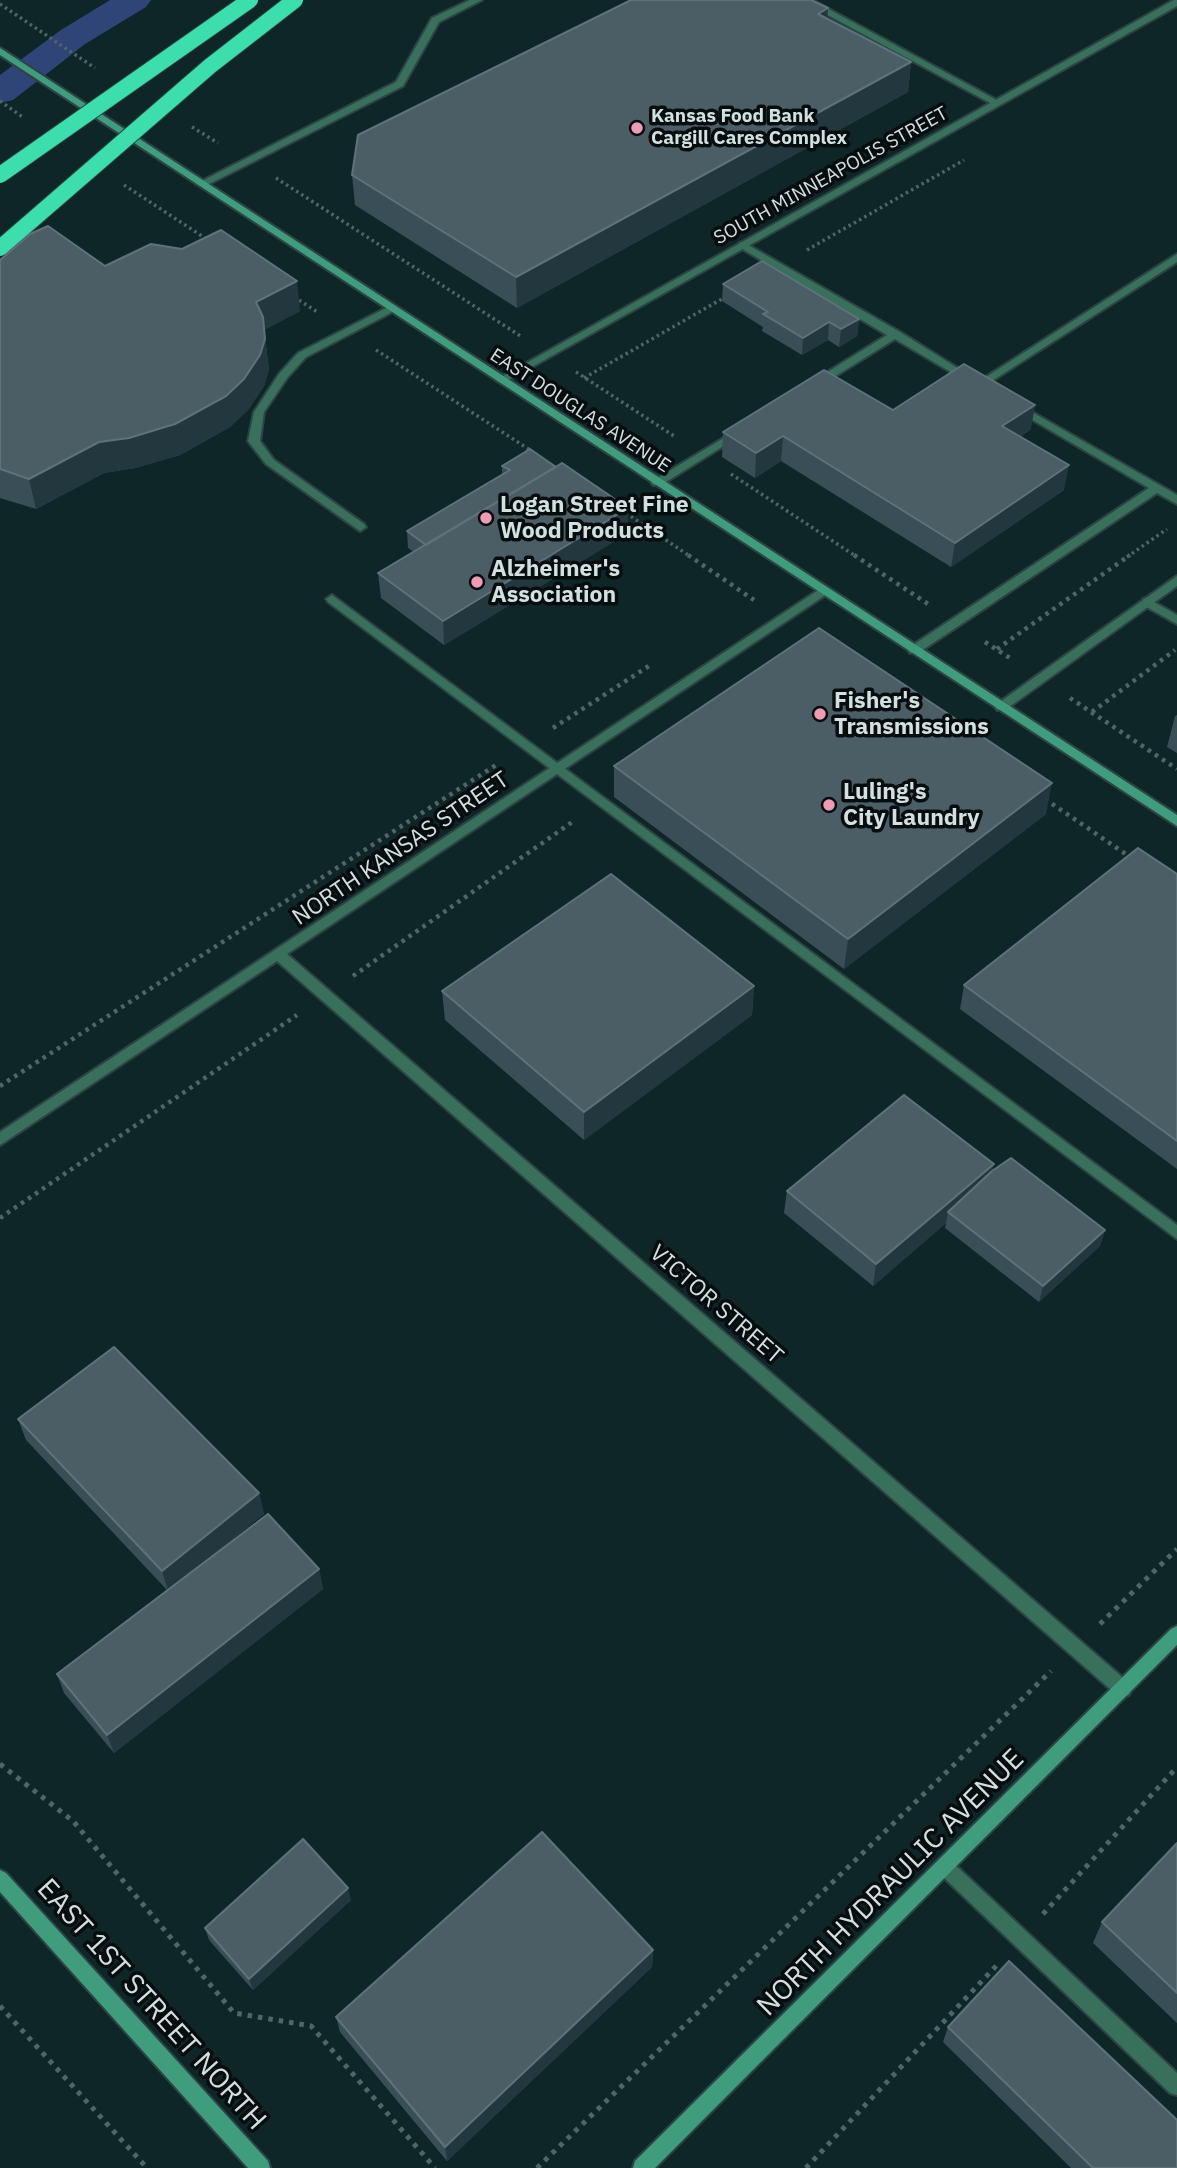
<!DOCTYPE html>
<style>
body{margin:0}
canvas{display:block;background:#0e2628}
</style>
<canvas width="1177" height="2168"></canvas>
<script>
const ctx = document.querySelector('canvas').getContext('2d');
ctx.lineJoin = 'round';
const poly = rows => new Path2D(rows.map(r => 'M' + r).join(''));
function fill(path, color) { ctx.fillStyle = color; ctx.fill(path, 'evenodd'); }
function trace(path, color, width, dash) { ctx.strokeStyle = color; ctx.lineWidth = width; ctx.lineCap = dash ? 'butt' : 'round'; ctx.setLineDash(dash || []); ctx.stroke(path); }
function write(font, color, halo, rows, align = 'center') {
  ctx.font = font + ' "IBM Plex Sans",sans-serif'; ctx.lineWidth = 7; ctx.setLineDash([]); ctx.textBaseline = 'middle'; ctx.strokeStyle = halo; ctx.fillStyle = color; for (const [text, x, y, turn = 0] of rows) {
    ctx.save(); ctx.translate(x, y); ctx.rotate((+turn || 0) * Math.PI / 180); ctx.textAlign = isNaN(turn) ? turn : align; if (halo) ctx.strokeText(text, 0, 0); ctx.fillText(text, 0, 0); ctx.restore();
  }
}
fill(poly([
 [110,0,151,0,146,7,85,44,13,100,0,103,0,75,61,30,110,0]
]), '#2f4577');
const lane = poly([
 [470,0,482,0,439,22,403,86,205,186,196,184,396,82,432,18,470,0],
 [800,0,812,0,1002,103,994,105,800,0],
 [743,242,900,332,975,379,970,382,966,381,895,339,821,385,813,385,813,381,887,335,739,247,739,243,743,242],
 [1177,254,1177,262,984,386,980,387,975,384,1177,254],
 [392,305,397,308,396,310,306,357,287,378,264,412,260,441,274,460,364,524,366,527,360,531,266,464,248,441,254,412,279,374,298,353,392,305],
 [1018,404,1177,495,1177,504,1157,493,918,653,910,653,908,650,910,647,1149,488,1014,409,1014,405,1018,404],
 [737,430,743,433,741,435,661,485,653,485,651,482,737,430],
 [332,595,1177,1225,1177,1239,328,602,326,599,332,595],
 [1147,598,1177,615,1177,624,1143,605,1143,599,1147,598],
 [945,1858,951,1861,1177,2073,1177,2095,1170,2093,939,1873,936,1867,939,1861,945,1858]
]);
const street = poly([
 [1174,0,1177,0,1177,6,505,382,501,383,496,380,1174,0],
 [1177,576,1177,586,1005,710,997,710,995,707,997,704,1177,576],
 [823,587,827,588,827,594,287,954,1129,1683,1131,1689,1129,1695,1123,1697,1117,1695,277,961,0,1145,0,1132,823,587]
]);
const secondary = poly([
 [0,48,1177,815,1177,826,0,55,0,48],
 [1177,1626,1177,1645,655,2168,633,2168,635,2161,1171,1629,1177,1626],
 [0,1870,6,1873,268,2161,270,2168,248,2168,0,1892,0,1870]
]);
trace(lane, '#2d4445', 4);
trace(street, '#2d4445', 4);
trace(secondary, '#2d4445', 4);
trace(poly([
 [0,4,95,68],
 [0,101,24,118],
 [192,127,218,143],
 [276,178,522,337],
 [124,185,208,240],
 [807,250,964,160],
 [294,297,319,313],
 [376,350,533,452],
 [576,372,674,436],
 [584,378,727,296],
 [731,474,857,557],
 [626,513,691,557],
 [1127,557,1167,529]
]), '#516567', 3.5, [2.5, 3.5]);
trace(poly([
 [688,555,754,600],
 [854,555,928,604],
 [985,642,1013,660],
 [997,649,1130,555],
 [1070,698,1177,769],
 [1092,712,1175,650],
 [553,728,652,664],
 [1045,799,1133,859],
 [353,976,575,820],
 [0,1086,499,763],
 [0,1218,297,1015]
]), '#516567', 4.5, [3.5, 5]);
trace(poly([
 [1100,1624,1177,1549],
 [0,1764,73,1821,234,2013,311,2026,435,2168],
 [1043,1914,1177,1767],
 [0,2006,147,2168],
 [537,2168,1051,1671],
 [806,2168,997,1965]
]), '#516567', 5, [4.5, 6]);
fill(lane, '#39705c');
fill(street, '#39705c');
fill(secondary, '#3f9c7d');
const highwayBridge = poly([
 [0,175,250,0],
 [0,248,210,66,295,0]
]);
trace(highwayBridge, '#2d4445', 18, []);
trace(highwayBridge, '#3cdeae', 16);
fill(poly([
 [827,19,911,62,908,92,517,308,355,205,352,175],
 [0,260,105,266,300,311,264,330,269,369,264,386,248,410,230,427,180,455,135,468,104,473,36,509,0,498],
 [723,284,859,319,857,336,839,347,828,340,802,355,762,331,763,327,722,301],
 [893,410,1031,429,1020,437,1064,490,951,567,781,461,755,478,722,457,723,432],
 [502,466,628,533,444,645,381,598,378,573,414,552,408,548,407,531,502,474],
 [1177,715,1177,753,1167,747,1175,716],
 [614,766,1046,814,844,969,614,797],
 [1177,874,1177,1169,960,1009,964,985],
 [754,986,752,1015,584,1140,445,1020,442,991],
 [992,1171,1105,1230,1100,1246,1039,1302,945,1228,946,1223,873,1286,784,1213,787,1191],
 [18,1419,259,1493,264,1514,196,1568,319,1569,323,1589,114,1753,64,1693,57,1674,167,1590,26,1440],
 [1177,1843,1177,2023,1093,1943,1102,1922],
 [351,1900,253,1990,209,1940,205,1928],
 [653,1950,652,1967,447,2161,340,2032,336,2017],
 [948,2027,1177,2168,1071,2168,943,2042]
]), '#3a4e57');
fill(poly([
 [828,8,826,38,818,14],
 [911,62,908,92,517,308,516,277],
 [297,281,300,311,264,330,269,369,264,386,248,410,230,427,180,455,135,468,104,473,36,509,29,479,256,302],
 [859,319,857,336,839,347,841,329],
 [829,322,828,340,802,355,803,338],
 [1035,405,1031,429,998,451,1002,426],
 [783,436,781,461,755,478,756,453],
 [1069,465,1064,490,951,567,955,543],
 [628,508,628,533,444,645,443,621],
 [1052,783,1046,814,844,969,848,939],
 [754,986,752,1015,584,1140,584,1112],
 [994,1164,989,1187,948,1212,946,1223,873,1286,876,1264],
 [1105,1230,1100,1246,1039,1302,1043,1286],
 [259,1493,264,1514,168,1591,162,1571],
 [319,1569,323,1589,114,1753,107,1735],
 [348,1888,351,1900,253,1990,249,1979],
 [653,1950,652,1967,447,2161,445,2147]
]), '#22373e');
const building = poly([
 [631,0,811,0,828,8,818,14,911,62,516,277,352,175,358,135,631,0],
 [48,226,105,266,151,244,182,249,221,230,297,281,256,302,263,317,265,339,260,355,244,379,226,396,175,424,129,438,99,442,29,479,0,469,0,260,30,234,48,226],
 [762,261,859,319,841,329,829,322,803,338,763,314,768,312,723,284,762,261],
 [964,364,1035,405,1002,426,1069,465,955,543,783,436,756,453,723,432,824,370,893,410,964,364],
 [530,449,556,467,426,545,407,531,510,470,502,466,530,449],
 [562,463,628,508,443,621,378,573,562,463],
 [819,628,1052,783,848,939,614,766,819,628],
 [1138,848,1177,874,1177,1141,964,985,1138,848],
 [611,874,754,986,584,1112,442,991,611,874],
 [904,1095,994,1164,876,1264,787,1191,904,1095],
 [1011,1158,1105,1230,1043,1286,948,1212,992,1171,1011,1158],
 [114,1347,259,1493,162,1571,18,1419,114,1347],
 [268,1514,319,1569,107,1735,57,1674,268,1514],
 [542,1832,653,1950,445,2147,336,2017,542,1832],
 [303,1839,348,1888,249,1979,205,1928,303,1839],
 [1177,1843,1177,1993,1102,1922,1177,1843],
 [1009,1961,1177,2120,1177,2168,1093,2168,948,2027,1009,1961]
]);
fill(building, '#4b5e66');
trace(building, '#607279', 2);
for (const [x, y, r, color] of [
 [637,128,7,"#f19ab3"],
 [486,518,7,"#f19ab3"],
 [477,582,7,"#f19ab3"],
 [820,714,7,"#f19ab3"],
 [829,805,7,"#f19ab3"]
]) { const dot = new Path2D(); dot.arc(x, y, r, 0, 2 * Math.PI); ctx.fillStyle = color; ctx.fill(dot); trace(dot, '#050d0e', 2.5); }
write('bold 19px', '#d2e0e0', '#050d0e', [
 ["Kansas Food Bank",651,117],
 ["Cargill Cares Complex",651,139]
], 'left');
write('19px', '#d2e0e0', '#050d0e', [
 ["SOUTH MINNEAPOLIS STREET",831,176,-29],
 ["EAST DOUGLAS AVENUE",580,411,33]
]);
write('bold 23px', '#d2e0e0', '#050d0e', [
 ["Logan Street Fine",500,505],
 ["Wood Products",500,531],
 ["Alzheimer's",491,569],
 ["Association",491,595],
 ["Fisher's",834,701],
 ["Transmissions",834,727],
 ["Luling's",843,792],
 ["City Laundry",843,818]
], 'left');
write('23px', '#d2e0e0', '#050d0e', [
 ["NORTH KANSAS STREET",401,849,-34],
 ["VICTOR STREET",716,1305,41]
]);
write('28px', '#d2e0e0', '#050d0e', [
 ["NORTH HYDRAULIC AVENUE",891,1883,-45],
 ["EAST 1ST STREET NORTH",151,2005,48]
]);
</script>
